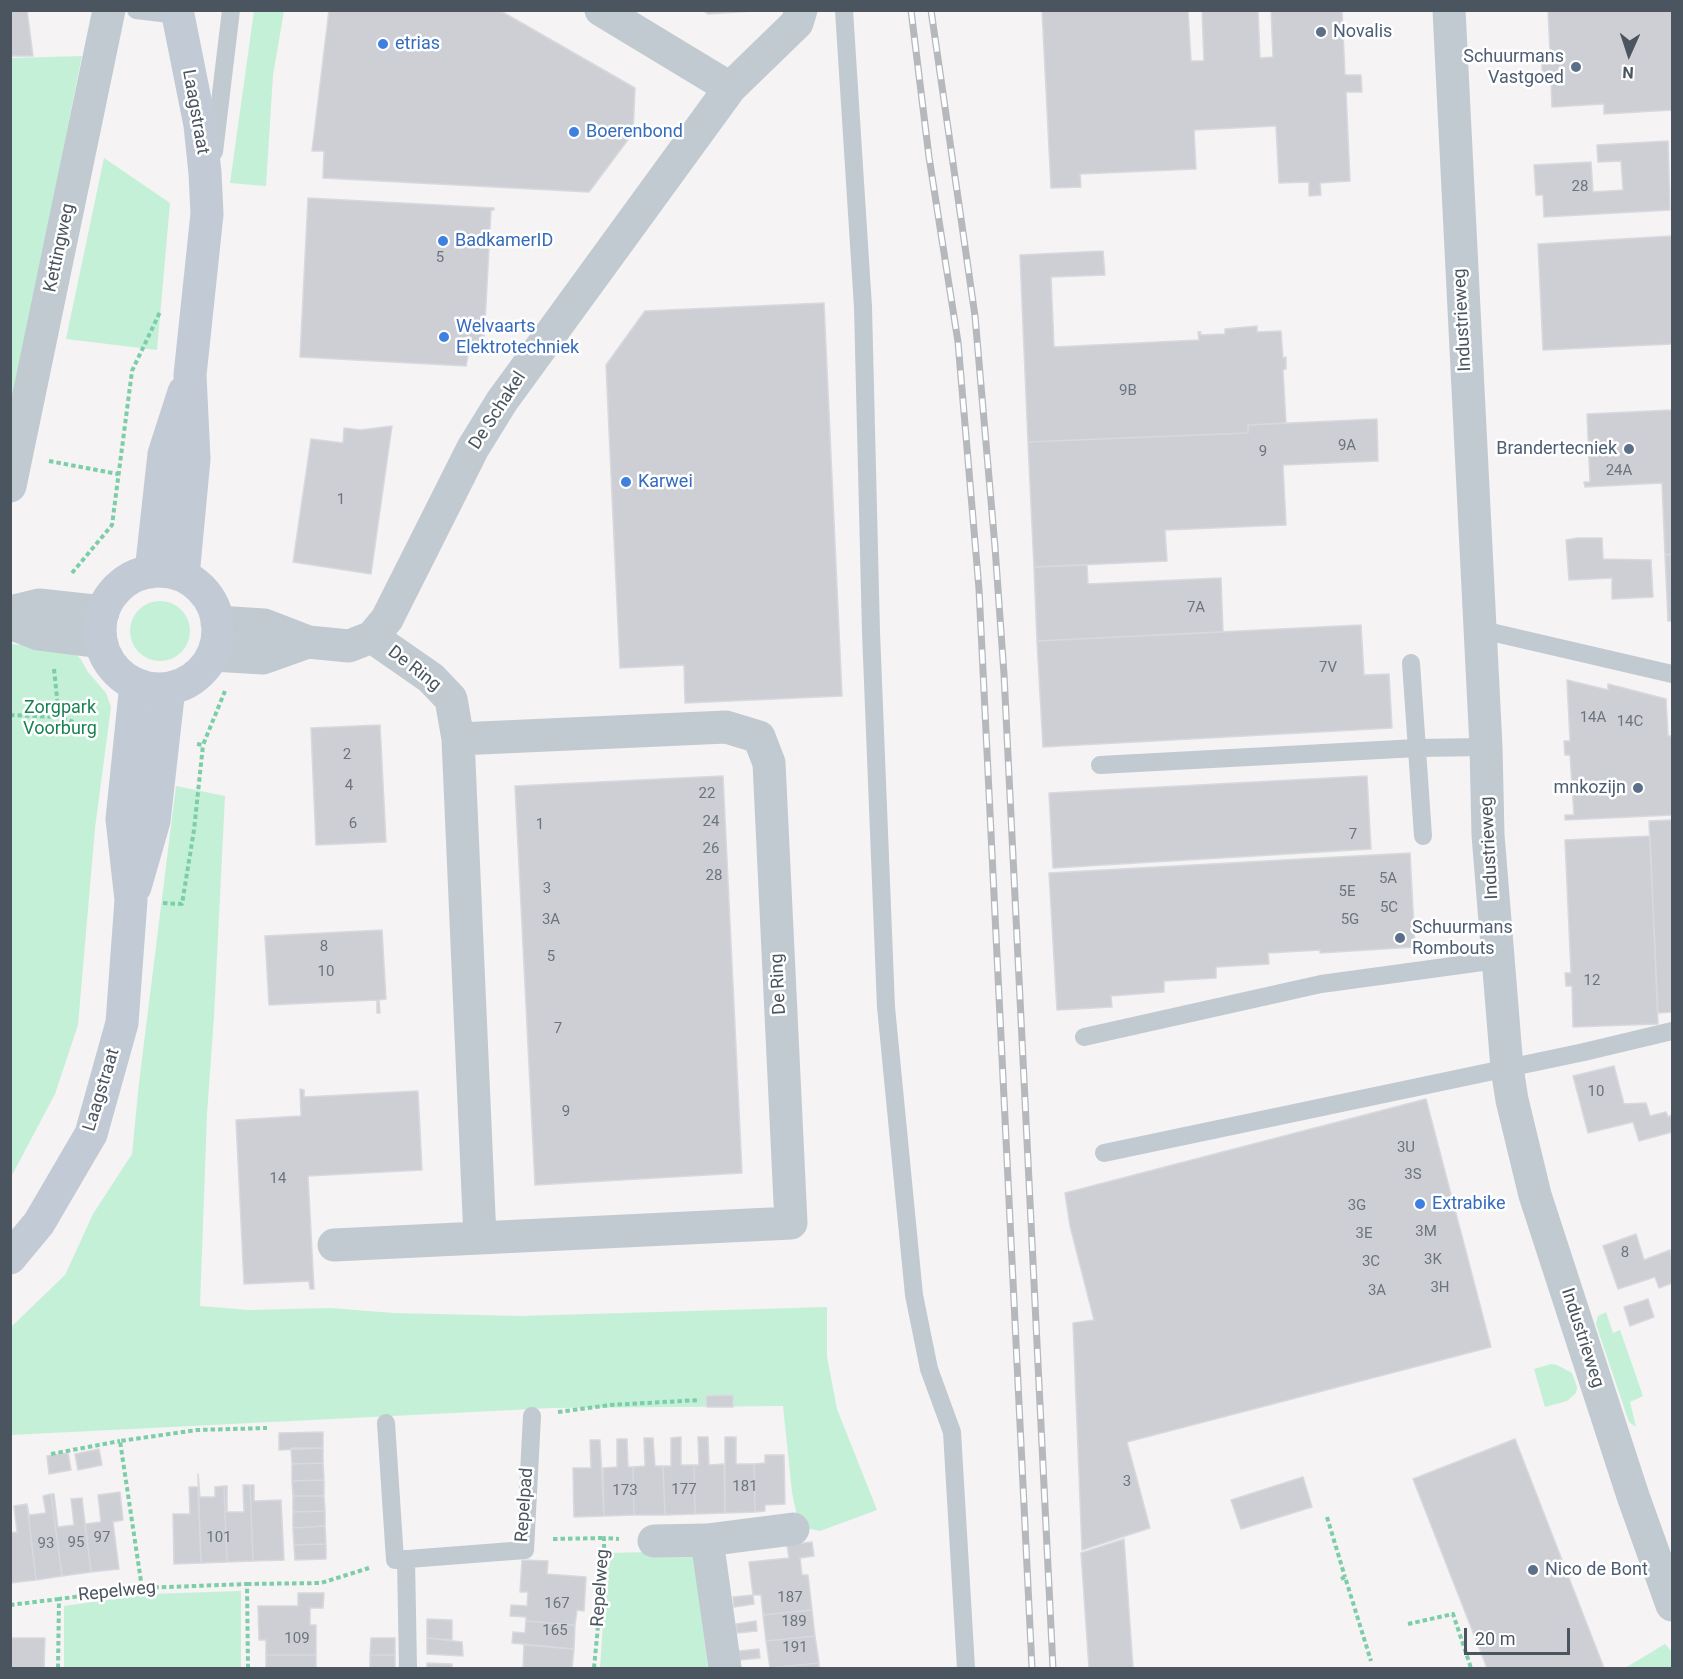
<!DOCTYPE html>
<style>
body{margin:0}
#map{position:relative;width:1683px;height:1679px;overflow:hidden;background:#f5f3f3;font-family:Roboto,sans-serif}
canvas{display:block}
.frame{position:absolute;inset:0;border:12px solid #4b5560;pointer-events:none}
.north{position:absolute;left:1599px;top:24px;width:60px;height:60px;-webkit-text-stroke:4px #fff;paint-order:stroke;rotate:183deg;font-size:16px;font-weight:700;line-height:24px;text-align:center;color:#4b5560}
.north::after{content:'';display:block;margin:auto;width:21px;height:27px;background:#4b5560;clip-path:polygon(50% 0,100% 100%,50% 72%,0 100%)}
.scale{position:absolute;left:1464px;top:1628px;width:106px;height:27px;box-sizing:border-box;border:3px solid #4b5560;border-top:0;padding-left:8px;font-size:18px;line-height:21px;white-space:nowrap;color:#4b5560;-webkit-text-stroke:4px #fff;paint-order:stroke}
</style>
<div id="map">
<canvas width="1683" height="1679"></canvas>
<div class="frame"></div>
<div class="north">N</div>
<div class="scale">20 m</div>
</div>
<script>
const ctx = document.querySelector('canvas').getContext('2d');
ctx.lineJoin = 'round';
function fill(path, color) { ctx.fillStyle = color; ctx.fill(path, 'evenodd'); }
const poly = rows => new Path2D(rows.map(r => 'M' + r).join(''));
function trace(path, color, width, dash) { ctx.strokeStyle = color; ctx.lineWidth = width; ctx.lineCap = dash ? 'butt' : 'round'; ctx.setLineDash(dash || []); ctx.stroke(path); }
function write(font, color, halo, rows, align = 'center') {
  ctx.font = font + ' Roboto,sans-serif'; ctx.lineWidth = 5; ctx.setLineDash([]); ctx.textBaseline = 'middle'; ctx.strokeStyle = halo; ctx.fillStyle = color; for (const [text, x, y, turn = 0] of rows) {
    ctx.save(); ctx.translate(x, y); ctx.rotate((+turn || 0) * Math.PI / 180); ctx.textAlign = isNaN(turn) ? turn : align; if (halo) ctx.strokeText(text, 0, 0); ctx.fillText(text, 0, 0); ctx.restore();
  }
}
fill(poly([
 [254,11,284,11,273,75,266,186,230,183],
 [82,56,11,411,11,58],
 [104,158,170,203,157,350,66,339],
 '130 631a30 30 0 1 1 60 0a30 30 0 1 1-60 0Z',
 [11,644,70,649,80,658,88,672,106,693,111,707,95,828,78,1025,55,1094,11,1177],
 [176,786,225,796,214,1016,207,1114,200,1306,248,1310,331,1308,393,1313,521,1316,827,1307,827,1357,837,1409,877,1510,820,1531,799,1526,792,1492,783,1406,552,1408,11,1435,11,1327,65,1275,93,1214,132,1154,139,1083],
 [1606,1312,1613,1333,1620,1330,1643,1396,1630,1402,1636,1427,1629,1422,1596,1324,1598,1316],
 [1551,1364,1557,1365,1572,1373,1577,1387,1576,1393,1567,1401,1545,1407,1534,1369],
 [693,1551,708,1668,600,1668,608,1553],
 [241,1591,241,1668,64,1668,64,1606,150,1594],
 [1665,1644,1672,1652,1672,1668,1625,1668]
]), '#c4f0d7');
const building = poly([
 [10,10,27,10,33,56,10,56,10,10],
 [329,10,499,10,635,88,633,133,589,192,323,178,324,151,312,151,329,10],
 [702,10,754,10,754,11,708,14,702,10],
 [1042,10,1188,10,1191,61,1204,61,1202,10,1258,10,1260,58,1273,57,1271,10,1342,10,1345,75,1361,75,1362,92,1346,92,1350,181,1320,183,1321,195,1309,196,1309,182,1279,183,1276,126,1194,130,1196,169,1080,174,1081,187,1051,188,1042,10],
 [1548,10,1672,10,1672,110,1604,114,1604,104,1552,107,1551,81,1543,82,1541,53,1550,52,1548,10],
 [1668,141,1670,210,1544,217,1543,195,1536,195,1534,165,1591,162,1593,192,1623,190,1621,161,1598,162,1597,145,1668,141],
 [308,198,494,208,494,210,491,210,484,342,474,343,470,346,466,366,300,357,308,198],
 [1672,236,1672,344,1543,350,1538,244,1672,236],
 [1103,251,1105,275,1051,277,1054,347,1199,340,1198,332,1201,332,1200,335,1225,334,1225,329,1257,326,1257,332,1281,331,1283,358,1286,357,1286,369,1283,370,1286,423,1248,425,1248,433,1028,442,1020,255,1103,251],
 [824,303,842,696,685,703,684,665,620,668,606,365,645,311,824,303],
 [1672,410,1672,554,1665,555,1662,483,1585,487,1584,482,1590,482,1587,414,1672,410],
 [1377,419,1378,461,1283,465,1286,525,1165,530,1167,561,1034,567,1028,442,1248,433,1248,425,1377,419],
 [392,426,371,574,293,562,311,439,343,443,344,428,361,430,392,426],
 [1577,538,1602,538,1603,559,1651,560,1653,597,1612,599,1612,578,1569,580,1566,540,1577,538],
 [1672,554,1672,624,1672,621,1668,621,1665,555,1672,554],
 [1087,565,1088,584,1221,578,1223,632,1037,641,1034,567,1087,565],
 [1361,625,1364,675,1389,674,1392,728,1043,747,1037,641,1361,625],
 [1567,680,1608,690,1608,684,1666,699,1668,736,1672,736,1672,815,1565,820,1565,815,1574,815,1570,755,1565,755,1564,741,1570,741,1567,680],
 [380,725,386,842,316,845,311,728,380,725],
 [723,776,742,1173,535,1185,515,786,723,776],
 [1367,776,1371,849,1053,868,1049,793,1367,776],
 [1672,820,1672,1012,1658,1013,1649,821,1672,820],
 [1650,836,1658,1024,1573,1027,1572,986,1566,986,1565,973,1571,973,1565,840,1650,836],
 [1410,853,1415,947,1320,953,1320,950,1268,953,1269,964,1216,967,1216,978,1164,981,1164,992,1111,996,1112,1007,1057,1010,1049,873,1410,853],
 [382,930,386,999,379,1000,380,1013,377,1013,377,1000,269,1005,265,936,382,930],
 [1614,1066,1624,1104,1646,1103,1650,1116,1666,1112,1668,1117,1672,1115,1672,1132,1639,1141,1633,1122,1588,1133,1573,1076,1614,1066],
 [300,1089,304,1090,304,1097,418,1091,422,1170,308,1176,314,1289,310,1289,309,1281,244,1284,236,1120,301,1116,300,1089],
 [1426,1099,1491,1347,1127,1442,1150,1528,1082,1550,1073,1323,1094,1320,1070,1226,1065,1193,1426,1099],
 [1636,1234,1644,1260,1670,1250,1672,1258,1672,1283,1659,1288,1655,1277,1618,1289,1603,1246,1636,1234],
 [1648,1299,1654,1317,1630,1326,1624,1307,1648,1299],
 [733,1395,733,1407,707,1407,706,1396,733,1395],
 [323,1432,323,1448,279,1450,279,1433,323,1432],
 [681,1437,681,1465,694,1465,695,1514,665,1515,663,1466,671,1466,671,1438,681,1437],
 [698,1437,708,1437,709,1465,724,1464,725,1513,695,1514,694,1465,699,1465,698,1437],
 [725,1437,736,1437,736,1464,754,1464,755,1512,725,1513,725,1437],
 [644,1438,653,1438,655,1466,663,1466,665,1515,634,1515,633,1467,645,1466,644,1438],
 [617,1439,627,1439,628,1467,633,1467,634,1515,604,1516,603,1468,617,1467,617,1439],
 [1515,1439,1604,1668,1487,1668,1413,1479,1515,1439],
 [590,1440,600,1440,604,1516,574,1517,573,1468,591,1468,590,1440],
 [291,1448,323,1448,323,1463,292,1464,291,1448],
 [99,1449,102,1465,78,1470,75,1454,99,1449],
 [68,1453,71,1470,49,1474,47,1456,68,1453],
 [765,1455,784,1455,785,1504,765,1505,765,1511,755,1512,754,1464,765,1463,765,1455],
 [323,1463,324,1480,292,1481,292,1464,323,1463],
 [198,1474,200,1497,215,1497,215,1487,224,1486,227,1562,201,1563,198,1474],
 [1303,1477,1312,1507,1241,1529,1231,1500,1303,1477],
 [324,1480,324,1496,293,1496,292,1481,324,1480],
 [243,1485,250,1485,253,1561,227,1562,224,1486,227,1486,227,1512,244,1512,243,1485],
 [250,1485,254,1485,254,1501,281,1500,284,1560,253,1561,250,1485],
 [189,1487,198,1487,201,1563,174,1564,173,1514,190,1514,189,1487],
 [120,1492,123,1520,113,1522,119,1569,91,1572,85,1524,101,1522,98,1495,120,1492],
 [51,1494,54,1494,58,1527,74,1525,71,1499,82,1498,91,1572,62,1576,51,1494],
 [51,1494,62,1576,36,1580,27,1504,29,1515,46,1513,43,1496,51,1494],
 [293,1496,324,1496,325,1511,293,1512,293,1496],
 [27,1504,36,1580,10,1583,10,1533,17,1532,14,1506,27,1504],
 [325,1511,325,1526,293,1528,293,1512,325,1511],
 [325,1526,326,1544,294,1545,293,1528,325,1526],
 [1124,1539,1133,1668,1089,1668,1081,1553,1124,1539],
 [812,1542,814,1556,800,1558,802,1575,808,1575,812,1610,763,1615,761,1595,753,1595,749,1562,789,1558,787,1545,812,1542],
 [326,1544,326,1559,295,1560,294,1545,326,1544],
 [522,1560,548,1561,547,1574,586,1577,584,1611,577,1610,575,1625,526,1621,526,1617,510,1616,511,1605,527,1606,528,1592,520,1592,522,1560],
 [298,1593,324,1593,323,1608,310,1608,310,1625,316,1625,316,1655,266,1655,266,1640,259,1640,258,1606,298,1606,298,1593],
 [753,1595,754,1604,734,1607,733,1597,753,1595],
 [812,1610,815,1636,766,1641,763,1615,812,1610],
 [427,1619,452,1620,452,1640,427,1638,427,1619],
 [526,1621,575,1625,574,1649,512,1643,513,1632,525,1633,526,1621],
 [756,1621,757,1631,737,1633,736,1624,756,1621],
 [815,1636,819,1663,770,1668,766,1641,815,1636],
 [10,1638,45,1638,44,1668,10,1668,10,1638],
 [371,1638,395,1638,395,1655,370,1655,371,1638],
 [427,1638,462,1642,463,1656,427,1654,427,1638],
 [524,1645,574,1649,572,1668,523,1668,524,1645],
 [759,1649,760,1658,740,1660,739,1651,759,1649],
 [266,1655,316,1655,316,1668,266,1668,266,1655],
 [370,1655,395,1655,395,1668,370,1668,370,1655],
 [427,1663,452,1664,452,1668,427,1668,427,1663],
 [819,1663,819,1668,771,1668,819,1663]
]);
fill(building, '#cdcfd5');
trace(building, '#d7d9de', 1.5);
trace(poly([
 [49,461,118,474],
 [72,573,112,525,132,371,160,312],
 [54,669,59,717],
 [10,715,59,717,97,730],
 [197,744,203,745,225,691],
 [163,903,182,904,194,830,203,745],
 [558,1412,610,1405,700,1400],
 [51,1454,120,1441],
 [1327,1517,1345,1577],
 [553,1539,604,1538],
 [1341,1579,1345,1577,1371,1661],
 [247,1584,321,1583,369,1568],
 [142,1588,120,1441,197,1430,267,1428],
 [10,1605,59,1599],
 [1408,1624,1453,1614,1471,1668],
 [58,1668,59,1599,142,1588,247,1584,248,1668],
 [594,1668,604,1563,604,1538,619,1539]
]), '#7ccea9', 4, [4.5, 3]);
trace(poly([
 [136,10,178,15],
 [844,10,863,307,871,632,886,1007,914,1295,929,1369,952,1432,966,1668],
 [214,152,231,10],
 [1478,629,1672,674],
 [1411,663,1423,836],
 [1100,765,1417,748,1486,747],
 [1084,1037,1321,984,1497,960],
 [1104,1153,1584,1052,1672,1031],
 [386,1423,395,1560,525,1550,532,1416],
 [406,1559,408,1668]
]), '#c1c9d1', 18);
trace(poly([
 [601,10,730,88],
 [1449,10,1486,747,1488,835,1507,1068,1512,1100,1535,1195,1633,1496,1672,1605],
 [10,486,109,10],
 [10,612,39,605,103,612],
 [217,622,264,625,308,642,349,646,372,637,387,619,473,448,502,401,730,88,797,23,801,10],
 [10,623,38,634,101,642],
 [372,637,431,678,451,699,458,739,480,1238],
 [213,655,263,658,308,642],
 [334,1245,791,1223,769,763,759,737,726,727,458,739],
 [707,1540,793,1529],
 [654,1541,707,1540,725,1668]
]), '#c1c9d1', 33);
trace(poly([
 [177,10,200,125,205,173,207,214,190,375,194,459,183,576],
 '100 630a59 59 0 1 1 118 0a59 59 0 1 1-118 0Z',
 [151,572,164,454,184,392],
 [135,887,154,821,169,688],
 [10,1258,39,1223,91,1134,122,1023,131,900,122,819,136,684]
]), '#c1cad5', 33);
const rail = poly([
 [911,10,929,157,958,342,979,589,1032,1668],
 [931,10,975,316,995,547,1004,674,1053,1668]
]);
trace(rail, '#b5b8bd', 7);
trace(rail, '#fff', 4.5, [14]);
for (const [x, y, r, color] of [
 [1321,32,6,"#5c6f8a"],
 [383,44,6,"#3f7fe0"],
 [1576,67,6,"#5c6f8a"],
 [574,132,6,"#3f7fe0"],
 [443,241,6,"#3f7fe0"],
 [444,337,6,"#3f7fe0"],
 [1629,449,6,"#5c6f8a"],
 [626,482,6,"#3f7fe0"],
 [1638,788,6,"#5c6f8a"],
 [1400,938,6,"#5c6f8a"],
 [1420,1204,6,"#3f7fe0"],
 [1533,1570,6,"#5c6f8a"]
]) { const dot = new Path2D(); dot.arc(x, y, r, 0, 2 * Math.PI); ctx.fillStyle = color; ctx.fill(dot); trace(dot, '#fff', 2); }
write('15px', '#6c747d', null, [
 ["28",1580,187],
 ["5",440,258],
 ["9B",1128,391],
 ["9A",1347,446],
 ["9",1263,452],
 ["24A",1619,471],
 ["1",341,500],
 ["7A",1196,608],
 ["7V",1328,668],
 ["14A",1593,718],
 ["14C",1630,722],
 ["2",347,755],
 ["4",349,786],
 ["22",707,794],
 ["24",711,822],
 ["6",353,824],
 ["1",540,825],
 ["7",1353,835],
 ["26",711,849],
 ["28",714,876],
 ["5A",1388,879],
 ["3",547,889],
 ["5E",1347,892],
 ["5C",1389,908],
 ["3A",551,920],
 ["5G",1350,920],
 ["8",324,947],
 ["5",551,957],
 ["10",326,972],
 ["12",1592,981],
 ["7",558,1029],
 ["10",1596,1092],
 ["9",566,1112],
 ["3U",1406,1148],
 ["3S",1413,1175],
 ["14",278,1179],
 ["3G",1357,1206],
 ["3M",1426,1232],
 ["3E",1364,1234],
 ["8",1625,1253],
 ["3K",1433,1260],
 ["3C",1371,1262],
 ["3H",1440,1288],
 ["3A",1377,1291],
 ["3",1127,1482],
 ["181",745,1487],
 ["177",684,1490],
 ["173",625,1491],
 ["97",102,1538],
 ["101",219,1538],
 ["95",76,1543],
 ["93",46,1544],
 ["187",790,1598],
 ["167",557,1604],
 ["189",794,1622],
 ["165",555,1631],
 ["109",297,1639],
 ["191",795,1648]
]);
write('18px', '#4e5e75', '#fff', [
 ["Novalis",1333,32],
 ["Schuurmans",1564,57,"right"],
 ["Vastgoed",1564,78,"right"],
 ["Brandertecniek",1617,449,"right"],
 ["mnkozijn",1626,788,"right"],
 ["Schuurmans",1412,928],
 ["Rombouts",1412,949],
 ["Nico de Bont",1545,1570]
], 'left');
write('18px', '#366cbe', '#fff', [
 ["etrias",395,44],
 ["Boerenbond",586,132],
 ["BadkamerID",455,241],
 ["Welvaarts",456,327],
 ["Elektrotechniek",456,348],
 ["Karwei",638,482],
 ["Extrabike",1432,1204]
], 'left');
write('18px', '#4b5560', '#fff', [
 ["Laagstraat",195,112,80],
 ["Kettingweg",60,248,-78],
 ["Industrieweg",1463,320,-93],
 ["De Schakel",498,411,-57],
 ["De Ring",414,669,38],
 ["Industrieweg",1490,848,-93],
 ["De Ring",779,984,-93],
 ["Laagstraat",102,1090,-73],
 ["Industrieweg",1582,1338,72],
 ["Repelpad",525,1505,-86],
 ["Repelweg",601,1588,-86],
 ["Repelweg",117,1592,-6]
]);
write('18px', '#1a8353', '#fff', [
 ["Zorgpark",60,708],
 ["Voorburg",60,729]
]);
</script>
